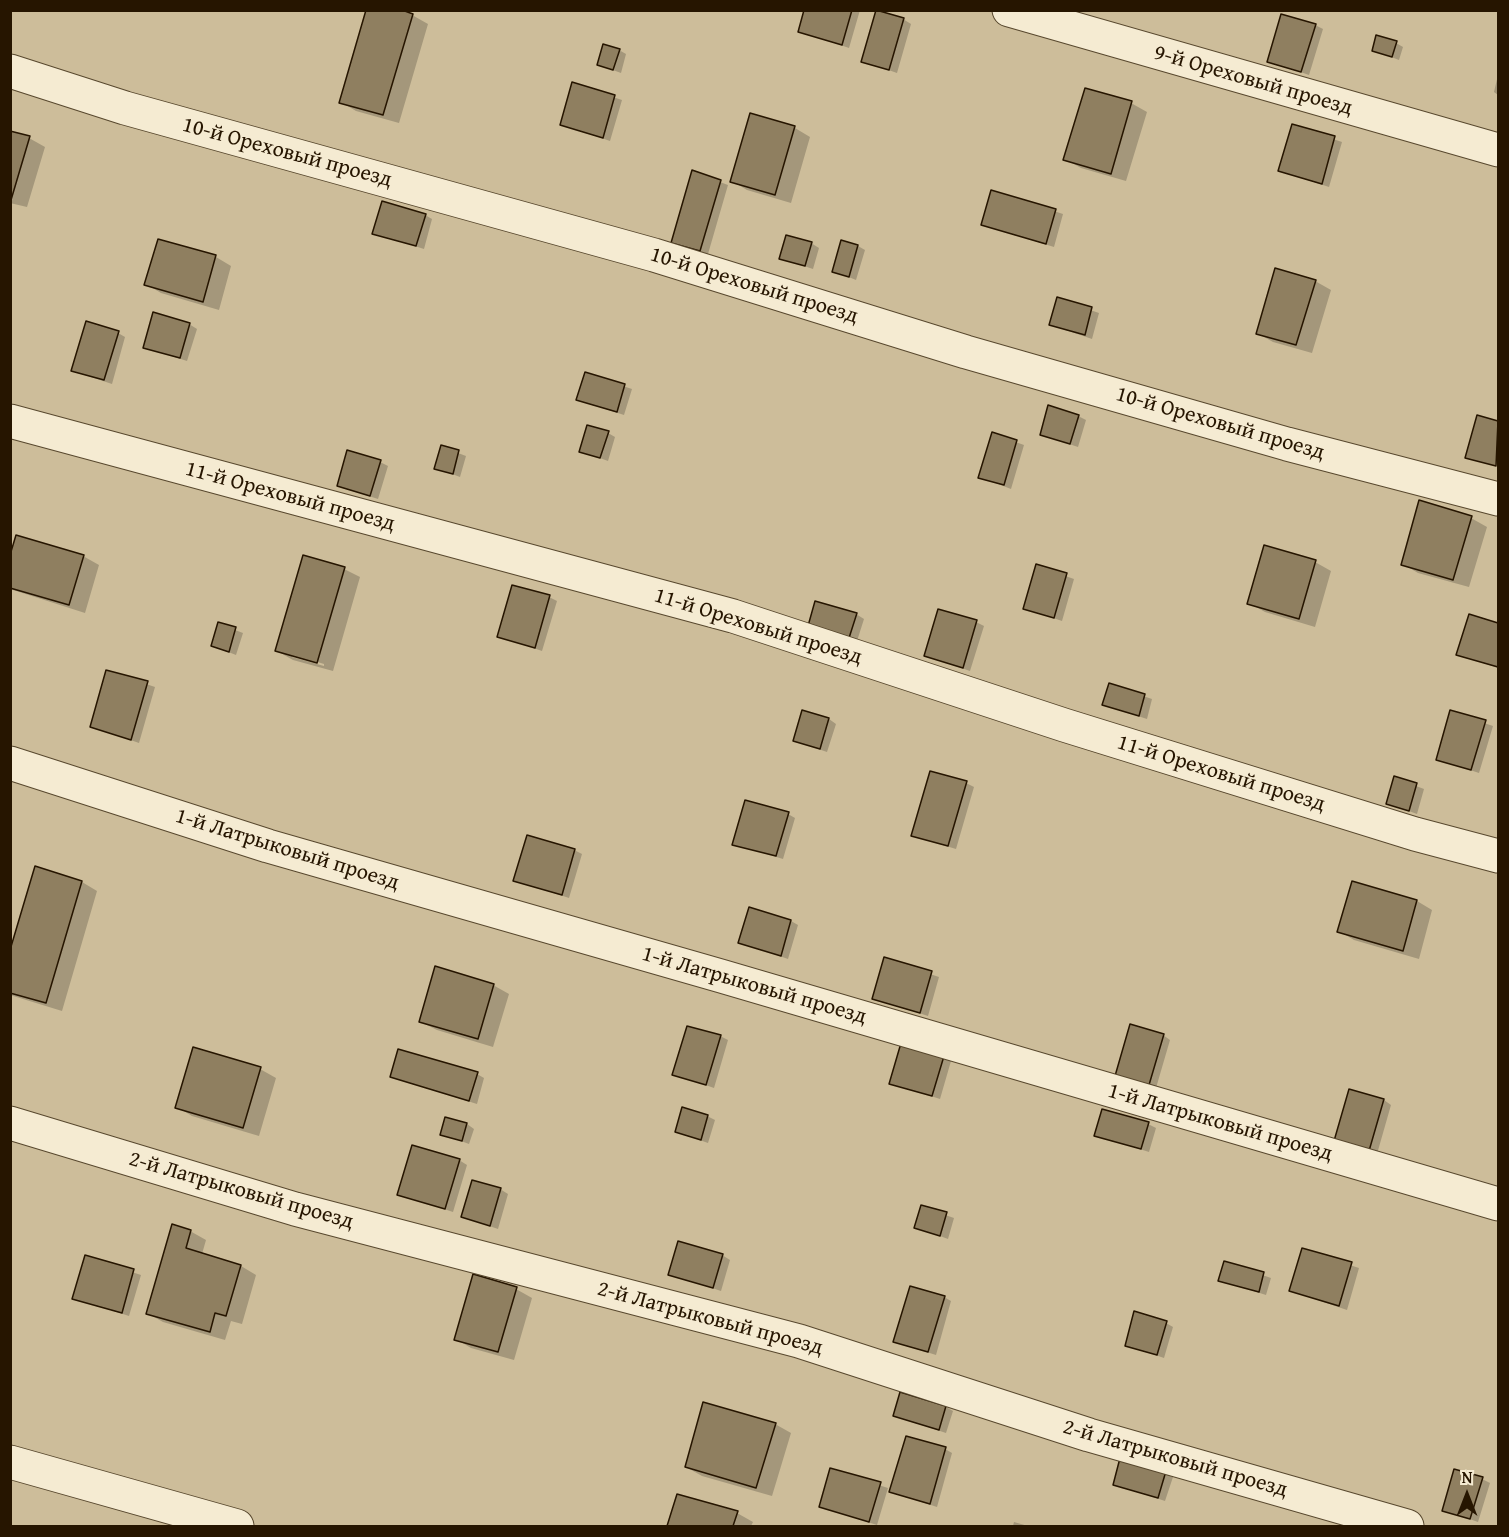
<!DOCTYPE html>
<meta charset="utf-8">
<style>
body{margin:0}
#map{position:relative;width:1509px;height:1537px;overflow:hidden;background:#efe0b9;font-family:"Gentium Book Plus",serif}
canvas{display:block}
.frame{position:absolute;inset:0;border:12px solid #261500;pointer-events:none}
.north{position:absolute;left:1437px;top:1465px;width:60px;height:60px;-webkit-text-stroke:4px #f5ebd2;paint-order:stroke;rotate:0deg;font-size:16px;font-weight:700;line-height:24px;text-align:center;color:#261500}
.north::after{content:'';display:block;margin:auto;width:21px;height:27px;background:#261500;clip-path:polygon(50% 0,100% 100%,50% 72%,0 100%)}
</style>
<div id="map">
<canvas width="1509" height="1537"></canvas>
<div class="frame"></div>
<div class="north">N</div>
</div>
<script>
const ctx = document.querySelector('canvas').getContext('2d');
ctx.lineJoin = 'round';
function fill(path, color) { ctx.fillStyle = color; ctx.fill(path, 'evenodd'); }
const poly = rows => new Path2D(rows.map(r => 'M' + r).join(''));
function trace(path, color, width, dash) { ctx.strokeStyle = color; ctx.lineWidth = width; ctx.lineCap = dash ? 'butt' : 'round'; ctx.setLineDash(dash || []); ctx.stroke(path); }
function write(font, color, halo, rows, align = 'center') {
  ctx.font = font + ' "Gentium Book Plus",serif'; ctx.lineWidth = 6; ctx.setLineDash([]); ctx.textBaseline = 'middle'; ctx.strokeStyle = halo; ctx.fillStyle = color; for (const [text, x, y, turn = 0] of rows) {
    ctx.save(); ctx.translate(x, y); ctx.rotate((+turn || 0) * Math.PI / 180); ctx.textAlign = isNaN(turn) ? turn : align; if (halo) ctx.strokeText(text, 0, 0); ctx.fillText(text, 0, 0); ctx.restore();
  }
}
fill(poly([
 [11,11,1498,11,1498,1526,11,1526]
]), '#cdbd9a');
fill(poly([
 [806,10,860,10,849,48,800,31],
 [412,15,428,24,399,123,356,111,341,102],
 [903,19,911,24,897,73,863,61],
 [1315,25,1323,29,1309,75,1269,61],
 [1396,43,1403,47,1399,60,1373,50],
 [619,50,626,54,621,73,599,65],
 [1498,75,1498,95,1494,92],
 [573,84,622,100,610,141,561,124],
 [1131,103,1147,112,1126,181,1081,168,1065,159],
 [751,115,795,128,810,137,791,203,747,190,732,181],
 [1293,126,1342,142,1329,187,1280,171],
 [10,132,29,138,45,147,27,207,10,203],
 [693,172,728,185,708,254,673,242],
 [992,191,1063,214,1054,247,983,225],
 [425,215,432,219,424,249,374,233],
 [159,241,216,257,231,266,219,310,161,293,146,284],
 [811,243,819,248,813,269,780,258],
 [858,246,865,250,856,280,834,271],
 [1315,281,1331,290,1312,353,1273,342,1257,333],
 [1058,299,1099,313,1092,339,1051,325],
 [189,324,197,329,187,361,144,347],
 [118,333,125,337,112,384,73,371],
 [586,374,632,389,624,415,578,400],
 [1078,416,1086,420,1078,447,1042,435],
 [1478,417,1498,423,1498,465,1467,457],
 [608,433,615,437,608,461,581,451],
 [993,434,1024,445,1011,489,980,477],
 [442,447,466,456,460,477,436,468],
 [380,462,388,466,378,499,338,486],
 [1471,518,1487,527,1469,587,1418,573,1403,564],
 [83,556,99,565,85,613,10,589,10,560],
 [1315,562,1331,571,1315,627,1265,612,1249,603],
 [1037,566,1074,579,1062,621,1024,608],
 [344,569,360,577,333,671,293,660,277,651],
 [292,654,324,664,324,666,292,657],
 [549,597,557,601,542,651,499,636],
 [856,614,864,619,857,641,810,626],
 [1470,616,1498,624,1498,668,1458,654],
 [976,622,984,626,970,671,926,656],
 [219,624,243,633,236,655,213,646],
 [107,671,155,687,139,743,91,726],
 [1110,685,1152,699,1147,719,1104,705],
 [1451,712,1493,726,1479,773,1437,759],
 [829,719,836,724,827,752,795,741],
 [1395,778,1424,789,1417,814,1387,803],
 [966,783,974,787,956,849,913,836],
 [788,814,795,818,783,859,734,844],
 [574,850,582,854,569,898,515,880],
 [82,882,97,891,62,1011,10,995,10,956],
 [1353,882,1417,901,1432,910,1419,959,1354,940,1339,931],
 [791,921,798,925,788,959,740,942],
 [885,959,939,977,928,1016,874,998],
 [493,985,509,994,493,1047,437,1030,421,1022],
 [1163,1035,1170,1040,1156,1088,1124,1079],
 [720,1036,728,1040,714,1088,674,1074],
 [943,1057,951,1061,940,1099,891,1083],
 [260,1069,276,1078,259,1136,192,1116,177,1107],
 [477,1074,484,1078,477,1104,391,1077],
 [1384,1100,1391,1105,1377,1154,1343,1144],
 [707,1116,715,1120,708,1143,677,1132],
 [467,1124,474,1129,469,1144,442,1134],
 [1148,1124,1156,1128,1149,1152,1096,1135],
 [459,1160,467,1165,453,1212,399,1194],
 [500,1189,508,1194,498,1229,463,1217],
 [922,1207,954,1218,948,1239,916,1227],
 [190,1231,206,1240,202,1254,241,1266,256,1275,242,1324,231,1321,225,1340,163,1322,147,1313],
 [1303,1250,1359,1268,1347,1310,1291,1291],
 [722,1255,730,1260,721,1291,670,1274],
 [86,1257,141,1275,129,1316,74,1298],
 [1225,1262,1271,1278,1266,1295,1219,1280],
 [516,1289,532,1298,514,1360,471,1348,456,1339],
 [944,1297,951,1301,936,1355,895,1342],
 [1166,1323,1173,1327,1164,1358,1126,1345],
 [946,1407,953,1411,946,1433,895,1416],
 [775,1424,791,1433,772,1496,702,1476,686,1467],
 [945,1449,952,1453,937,1507,891,1492],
 [831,1470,888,1488,877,1525,821,1507],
 [1166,1473,1173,1477,1165,1501,1114,1484],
 [1482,1479,1490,1483,1478,1522,1444,1510],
 [678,1496,737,1513,753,1522,751,1526,669,1526],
 [1014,1522,1028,1526,1013,1526]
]), '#0003');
const building = poly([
 [366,10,402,10,413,14,383,115,339,103,366,10],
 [804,10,852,10,842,45,798,32,804,10],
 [876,10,904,18,889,70,861,62,876,10],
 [1281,14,1316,24,1301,72,1267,62,1281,14],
 [1376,35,1397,41,1392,57,1372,51,1376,35],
 [603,44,620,49,613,70,597,65,603,44],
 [572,82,615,95,603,138,560,125,572,82],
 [1085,88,1132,101,1111,174,1063,160,1085,88],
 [750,113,795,126,775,195,730,182,750,113],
 [1292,124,1335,136,1322,184,1278,171,1292,124],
 [10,131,30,136,11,200,10,199,10,131],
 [692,170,721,180,700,251,671,243,692,170],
 [991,190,1056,209,1046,244,981,225,991,190],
 [382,201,426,214,416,246,372,234,382,201],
 [786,235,812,242,805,266,779,259,786,235],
 [158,239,216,255,203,302,144,285,158,239],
 [841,240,858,245,849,277,832,272,841,240],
 [1275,268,1316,280,1296,345,1256,334,1275,268],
 [1057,297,1092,307,1085,335,1049,325,1057,297],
 [153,312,190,323,180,358,143,348,153,312],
 [86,321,119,331,104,380,71,371,86,321],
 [585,372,625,384,617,412,576,400,585,372],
 [1048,405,1079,415,1070,444,1040,435,1048,405],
 [1477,415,1498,421,1496,466,1465,458,1477,415],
 [587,425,609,431,600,458,579,452,587,425],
 [992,432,1017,440,1004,485,978,478,992,432],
 [441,445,459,450,453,474,434,469,441,445],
 [347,450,381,460,370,496,337,486,347,450],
 [1419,500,1472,516,1453,580,1401,565,1419,500],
 [16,535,84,555,69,605,10,588,10,555,16,535],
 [1264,545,1316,560,1299,619,1247,604,1264,545],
 [303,555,345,567,317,663,275,651,303,555],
 [1036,564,1067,573,1054,618,1023,609,1036,564],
 [512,585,550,595,535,648,497,637,512,585],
 [815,601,857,613,849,638,808,626,815,601],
 [938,609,977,620,963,668,924,656,938,609],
 [1469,614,1498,623,1498,667,1456,655,1469,614],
 [218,622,236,627,229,652,211,646,218,622],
 [106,670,148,681,131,740,90,727,106,670],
 [1109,683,1145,694,1139,716,1102,705,1109,683],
 [802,710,829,718,820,749,793,741,802,710],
 [1450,710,1486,720,1471,770,1436,760,1450,710],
 [930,771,967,781,948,846,911,836,930,771],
 [1394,776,1417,783,1409,811,1386,804,1394,776],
 [745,800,789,812,776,856,732,845,745,800],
 [527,835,575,849,562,895,513,881,527,835],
 [35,866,82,881,46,1003,10,993,10,950,35,866],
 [1352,881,1417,900,1403,951,1337,932,1352,881],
 [749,907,791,920,781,956,738,943,749,907],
 [884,957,932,971,920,1013,872,999,884,957],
 [435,966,494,984,478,1039,419,1022,435,966],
 [1130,1024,1164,1034,1149,1085,1115,1076,1130,1024],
 [687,1026,721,1035,706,1085,672,1075,687,1026],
 [901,1043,944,1056,932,1096,889,1084,901,1043],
 [193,1047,261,1067,243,1128,175,1108,193,1047],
 [398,1049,478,1072,469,1101,390,1077,398,1049],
 [1349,1089,1384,1099,1369,1151,1334,1141,1349,1089],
 [682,1107,708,1115,701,1140,675,1132,682,1107],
 [1102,1109,1149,1122,1141,1149,1094,1136,1102,1109],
 [445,1117,467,1123,462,1141,440,1135,445,1117],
 [412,1145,460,1159,445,1209,397,1195,412,1145],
 [472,1180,501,1188,490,1226,461,1217,472,1180],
 [921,1205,947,1212,940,1236,914,1228,921,1205],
 [172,1224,191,1230,186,1248,241,1265,226,1316,215,1313,210,1332,146,1314,172,1224],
 [678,1241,723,1254,713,1288,668,1275,678,1241],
 [1302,1248,1352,1262,1339,1306,1289,1291,1302,1248],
 [85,1255,134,1269,122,1313,72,1299,85,1255],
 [1224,1261,1264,1272,1259,1292,1218,1281,1224,1261],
 [473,1274,517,1287,498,1352,454,1340,473,1274],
 [910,1286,945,1296,928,1352,893,1342,910,1286],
 [1134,1311,1167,1321,1157,1355,1125,1346,1134,1311],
 [900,1392,946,1406,939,1430,893,1416,900,1392],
 [703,1402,776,1423,756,1488,685,1467,703,1402],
 [906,1436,946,1447,930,1504,889,1492,906,1436],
 [1120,1458,1166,1471,1158,1498,1113,1485,1120,1458],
 [830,1468,881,1482,869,1522,819,1507,830,1468],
 [1454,1469,1483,1477,1470,1519,1442,1511,1454,1469],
 [677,1494,738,1511,733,1526,667,1526,677,1494]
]);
fill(building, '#8f7f60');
trace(building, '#261500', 1.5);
const minor = poly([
 [1009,10,1498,150],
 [10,71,125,108,654,255,966,352,1287,444,1498,499],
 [10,421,733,616,1064,725,1415,834,1498,856],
 [10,763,268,846,721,976,1498,1204],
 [10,1123,295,1209,799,1341,1089,1435,1407,1526],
 [10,1462,237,1526]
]);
trace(minor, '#58482e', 35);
trace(minor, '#f5ebd2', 33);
write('22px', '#261500', '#f5ebd2', [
 ["9-й Ореховый проезд",1253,81,16],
 ["10-й Ореховый проезд",287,153,15],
 ["10-й Ореховый проезд",754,286,17],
 ["10-й Ореховый проезд",1220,424,16],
 ["11-й Ореховый проезд",290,497,15],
 ["11-й Ореховый проезд",758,627,17],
 ["11-й Ореховый проезд",1221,774,17],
 ["1-й Латрыковый проезд",287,850,17],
 ["1-й Латрыковый проезд",754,986,16],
 ["1-й Латрыковый проезд",1220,1123,16],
 ["2-й Латрыковый проезд",241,1191,16],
 ["2-й Латрыковый проезд",710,1319,15],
 ["2-й Латрыковый проезд",1175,1459,16]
]);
</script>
